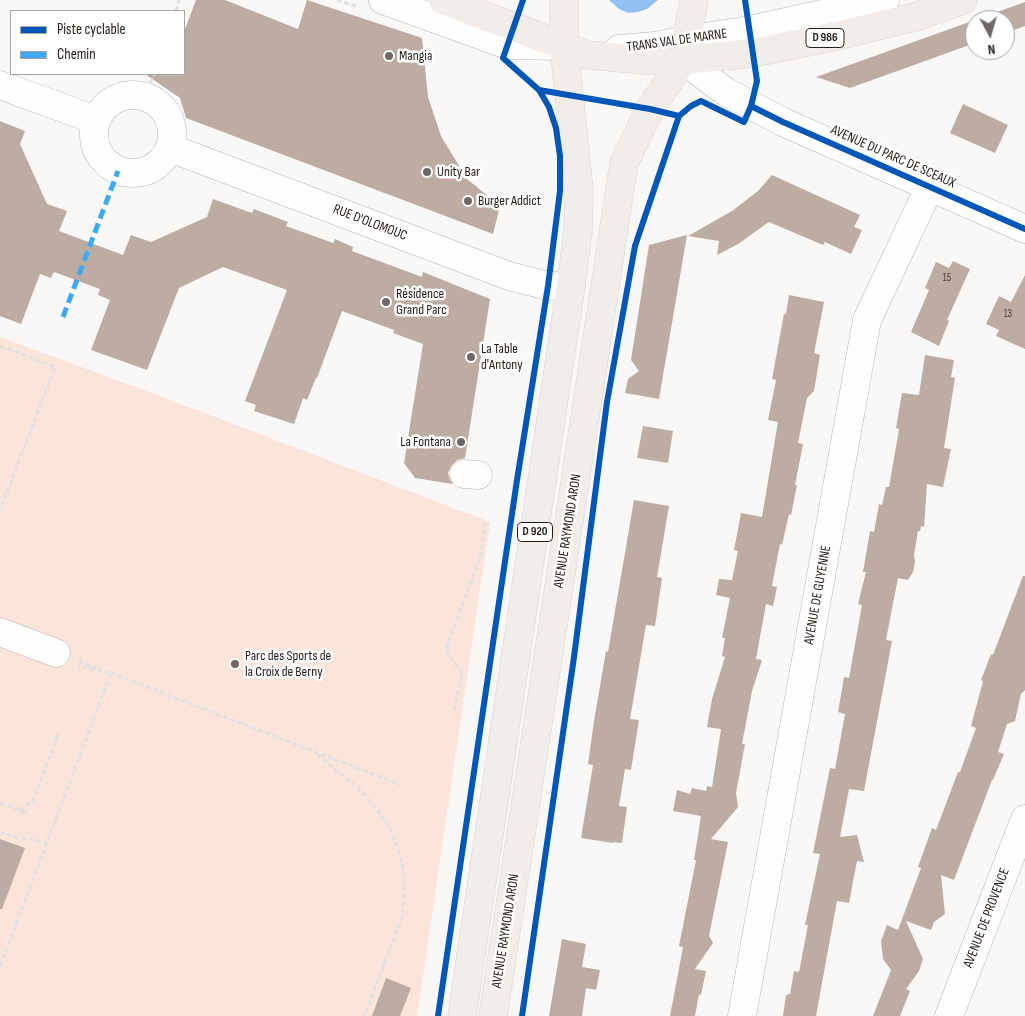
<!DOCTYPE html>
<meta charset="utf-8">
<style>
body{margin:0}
#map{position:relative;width:1025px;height:1016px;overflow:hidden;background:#faf8f6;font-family:"Sofia Sans Condensed",sans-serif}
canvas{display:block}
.legend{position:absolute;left:10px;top:10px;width:175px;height:65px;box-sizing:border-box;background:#fff;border:1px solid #a8a4a2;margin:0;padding:6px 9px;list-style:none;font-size:15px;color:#251b17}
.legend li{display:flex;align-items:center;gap:10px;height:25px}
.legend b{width:25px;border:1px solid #a8a4a2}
.north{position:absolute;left:965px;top:10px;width:50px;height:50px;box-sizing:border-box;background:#fff;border:1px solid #a8a4a2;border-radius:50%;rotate:174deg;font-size:14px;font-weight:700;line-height:20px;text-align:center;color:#251b17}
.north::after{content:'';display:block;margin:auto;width:18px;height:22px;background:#706865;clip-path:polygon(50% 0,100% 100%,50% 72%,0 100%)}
</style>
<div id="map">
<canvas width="1025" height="1016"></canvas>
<ul class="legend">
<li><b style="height:6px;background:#0057b8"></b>Piste cyclable</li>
<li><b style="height:6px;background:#3fa9f5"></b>Chemin</li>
</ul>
<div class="north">N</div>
</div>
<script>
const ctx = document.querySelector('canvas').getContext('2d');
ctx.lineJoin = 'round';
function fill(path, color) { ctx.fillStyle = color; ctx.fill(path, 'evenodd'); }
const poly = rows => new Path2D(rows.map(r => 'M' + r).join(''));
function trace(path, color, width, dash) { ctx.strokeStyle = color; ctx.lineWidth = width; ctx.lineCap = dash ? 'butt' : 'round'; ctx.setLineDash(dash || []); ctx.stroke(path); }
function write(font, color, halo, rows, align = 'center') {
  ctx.font = font + ' "Sofia Sans Condensed",sans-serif'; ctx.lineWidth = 5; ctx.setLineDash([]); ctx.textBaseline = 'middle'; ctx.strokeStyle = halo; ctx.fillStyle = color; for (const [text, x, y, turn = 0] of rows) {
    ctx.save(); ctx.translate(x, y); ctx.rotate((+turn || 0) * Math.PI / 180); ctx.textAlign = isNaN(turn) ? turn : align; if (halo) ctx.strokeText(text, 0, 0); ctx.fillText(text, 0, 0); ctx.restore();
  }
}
fill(poly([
 [0,337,168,399,490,522,417,1016,0,1016]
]), '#fbe4d9');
fill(poly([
 [609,0,658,0,647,9,638,12,628,13,619,9]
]), '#90c1f2');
fill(poly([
 [196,0,225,0,298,29,307,0,422,38,428,97,441,136,467,179,500,206,493,234,186,118,180,98,145,74,184,74,184,32],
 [1025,2,1025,26,1005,33,1005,20,975,20,975,43,850,88,816,77],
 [963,104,1008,125,995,153,950,133],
 [0,121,25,131,20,144,47,204,67,211,59,231,123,255,131,235,151,242,207,217,213,199,252,213,254,209,288,222,286,226,333,243,335,239,353,247,352,251,422,277,423,272,490,299,465,458,457,460,451,466,448,473,450,480,453,484,415,478,404,463,423,344,393,333,394,330,342,311,317,378,316,378,307,400,303,398,294,424,254,411,256,405,245,401,287,290,248,276,223,267,179,288,147,370,91,350,110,300,98,295,100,289,54,272,51,278,40,274,21,324,0,316],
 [772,175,860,215,854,227,862,230,851,254,825,242,823,245,769,222,738,244,717,255,719,241,688,236,732,211,758,191],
 [687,235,659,399,625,393,628,379,639,371,631,360,649,245],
 [953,261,970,269,947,320,949,321,939,346,911,332,929,290,925,288,936,262,949,268],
 [1025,275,1025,349,996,336,999,330,986,324,999,296,1011,302],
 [789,295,824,302,814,353,820,355,814,391,807,398,798,443,803,444,795,485,797,485,791,515,789,514,782,545,780,544,772,586,777,587,773,606,766,604,756,659,762,660,752,691,742,744,745,744,736,793,738,807,711,839,728,842,709,936,713,943,695,969,706,971,701,995,699,994,695,1016,670,1016,683,947,679,946,696,860,694,860,701,816,673,811,677,790,690,794,692,788,706,791,707,786,712,787,721,729,707,727,712,699,725,657,722,656,725,638,722,638,730,598,716,595,719,579,732,580,738,551,734,550,741,513,762,517,778,422,768,420,776,380,772,379,784,314,786,314],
 [925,355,954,360,951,377,955,378,944,448,951,449,943,487,927,484,924,527,921,526,920,531,918,531,914,555,915,562,913,572,908,580,898,578,886,640,892,641,864,791,849,789,840,837,857,835,864,862,857,861,849,903,837,901,816,1016,783,1016,786,995,790,994,794,971,799,972,808,925,805,925,820,854,813,853,830,768,835,769,845,714,838,712,844,677,849,678,862,605,858,604,866,572,863,572,870,531,874,532,879,504,882,505,886,487,889,487,899,429,896,428,902,393,919,395],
 [643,426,673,431,668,463,637,458],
 [634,500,669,506,657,577,662,578,655,626,646,625,630,719,639,720,631,770,625,769,619,806,627,807,622,843,613,842,613,843,581,838,593,765,588,764,594,721,606,651,608,652],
 [1023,576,1025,576,1025,690,1021,694,1015,721,1007,724,998,752,1004,754,993,780,992,780,954,880,941,875,945,914,934,922,931,930,906,921,923,959,919,971,906,989,910,991,900,1016,873,1016,891,970,883,959,881,941,887,925,898,930,921,868,918,867,932,828,936,830,958,772,960,772,976,728,971,726,983,681,981,680,991,654,993,655],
 [0,839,25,848,2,909,0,909],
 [562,939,586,944,582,967,600,970,596,990,586,988,582,1016,549,1016],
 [386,978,411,988,400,1016,372,1016]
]), '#bdaca2');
const minor = poly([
 [383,0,508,45,561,46],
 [619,49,655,46,686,40,750,30,885,0],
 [683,60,726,92,783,122,1025,229],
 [0,85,96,120],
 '94 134a39 39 0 1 1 78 0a39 39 0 1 1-78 0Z',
 [170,148,509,276,548,286,571,285],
 [464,474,478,475],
 [0,632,56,653],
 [742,1016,867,320,930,186],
 [949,1016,1025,819]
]);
const major = poly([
 [443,0,588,55,644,60,683,60,753,53,836,36,915,17,963,0],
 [462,1016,571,285,578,232,579,191,564,46,564,0],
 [493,1016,624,163,650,109,683,60,694,0]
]);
trace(minor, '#b7b2ae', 29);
trace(major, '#d6d4d2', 29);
trace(poly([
 [337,0,358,7],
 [176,11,179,0],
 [146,97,154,74],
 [679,116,691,106,698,103],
 [0,346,55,367,0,510],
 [78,661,101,670],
 [111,673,401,785],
 [454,710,462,674,446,650,481,554,485,523],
 [317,754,358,788,377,809,390,829,399,851,404,874,404,897,402,918,364,1016],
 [0,803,29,814],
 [19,810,33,801,58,734,55,733],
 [0,832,20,839,33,839,47,844],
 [0,966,111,673,78,666]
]), '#e2e1e0', 3, [5, 2.5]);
trace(minor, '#fefefe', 28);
trace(major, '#f3ede9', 28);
trace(poly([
 [63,317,118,171]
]), '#3fa9f5', 5, [10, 5]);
trace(poly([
 [539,90,650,109,679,116],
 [751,106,783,122,1025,229],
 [438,1016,517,480,548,286,560,191,560,156,556,128,549,107,539,90,503,58,523,0],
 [522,1016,574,657,607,402,635,246,679,116,691,106,701,101,744,122,751,106,757,81,745,0]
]), '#0057b8', 6);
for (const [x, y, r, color] of [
 [389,56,5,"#706865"],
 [427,172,5,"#706865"],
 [468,201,5,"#706865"],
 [386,302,5,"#706865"],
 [471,357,5,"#706865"],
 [461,442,5,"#706865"],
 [235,664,5,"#706865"]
]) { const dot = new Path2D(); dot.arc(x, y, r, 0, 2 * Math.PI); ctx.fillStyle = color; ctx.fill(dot); trace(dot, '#fff', 2); }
write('11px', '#4b3f3a', null, [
 ["15",947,278],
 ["13",1008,314]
]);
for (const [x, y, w] of [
 [825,38,38],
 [535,532,35]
]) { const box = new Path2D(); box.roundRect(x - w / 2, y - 9.5, w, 19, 4); ctx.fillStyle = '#fff'; ctx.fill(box); trace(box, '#251b17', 1); }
write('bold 12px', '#251b17', null, [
 ["D 986",825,38],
 ["D 920",535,532]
]);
write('14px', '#251b17', '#fff', [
 ["TRANS VAL DE MARNE",677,41,-8],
 ["AVENUE DU PARC DE SCEAUX",893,157,24],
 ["RUE D'OLOMOUC",370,223,21],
 ["AVENUE RAYMOND ARON",568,531,-81],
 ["AVENUE DE GUYENNE",818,595,-80],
 ["AVENUE DE PROVENCE",987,918,-69],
 ["AVENUE RAYMOND ARON",506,931,-81]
]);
write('14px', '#251b17', '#fff', [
 ["Mangia",399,56],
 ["Unity Bar",437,172],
 ["Burger Addict",478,201],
 ["Résidence",396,294],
 ["Grand Parc",396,310],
 ["La Table",481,349],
 ["d'Antony",481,365],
 ["La Fontana",451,442,"right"],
 ["Parc des Sports de",245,656],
 ["la Croix de Berny",245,672]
], 'left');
</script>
